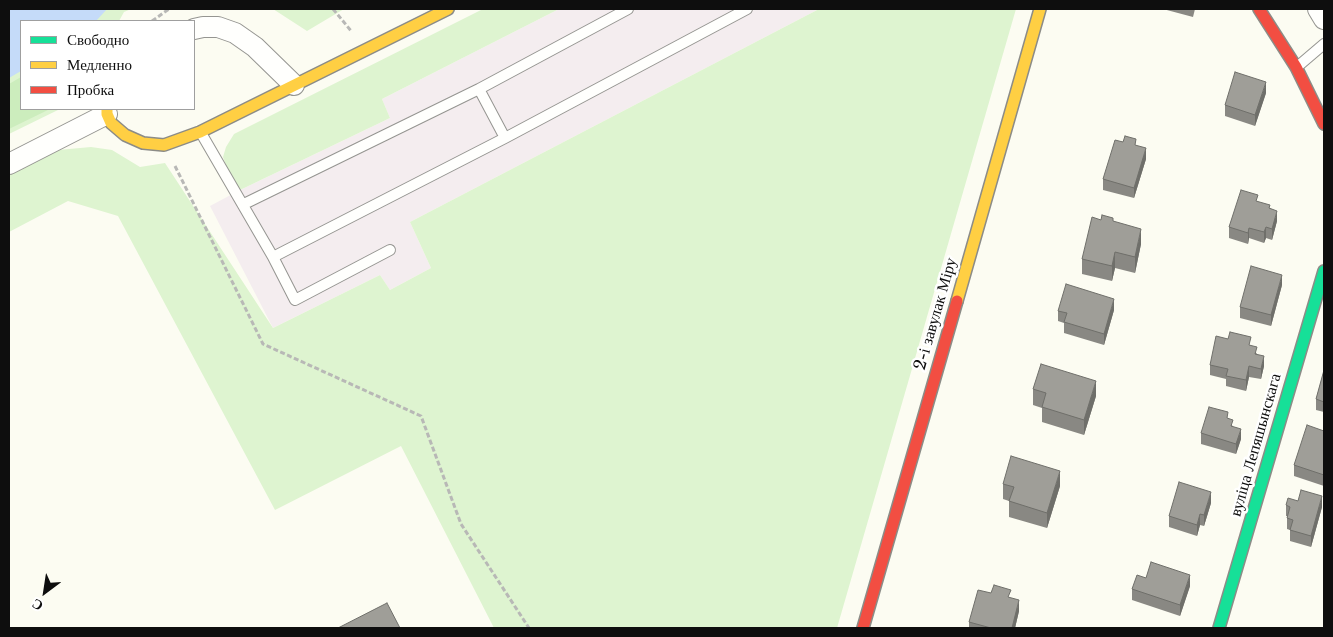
<!DOCTYPE html>
<meta charset="utf-8">
<style>
body{margin:0}
#map{position:relative;width:1333px;height:637px;overflow:hidden;background:#fcfcf2;font-family:"Libre Baskerville",serif}
canvas{display:block}
.frame{position:absolute;inset:0;border:10px solid #0e0e0e;pointer-events:none}
.legend{position:absolute;left:20px;top:20px;width:175px;height:90px;box-sizing:border-box;background:#fff;border:1px solid #9f9f9f;margin:0;padding:6px 9px;list-style:none;font-size:15px;color:#0e0e0e}
.legend li{display:flex;align-items:center;gap:10px;height:25px}
.legend b{width:25px;border:1px solid #9f9f9f}
.north{position:absolute;left:20px;top:567px;width:50px;height:50px;-webkit-text-stroke:4px #fff;paint-order:stroke;rotate:211deg;font-size:14px;font-weight:700;line-height:20px;text-align:center;color:#0e0e0e}
.north::after{content:'';display:block;margin:auto;width:18px;height:22px;background:#0e0e0e;clip-path:polygon(50% 0,100% 100%,50% 72%,0 100%)}
</style>
<div id="map">
<canvas width="1333" height="637"></canvas>
<div class="frame"></div>
<ul class="legend">
<li><b style="height:6px;background:#16e098"></b>Свободно</li>
<li><b style="height:6px;background:#ffcf43"></b>Медленно</li>
<li><b style="height:6px;background:#f24e42"></b>Пробка</li>
</ul>
<div class="north">С</div>
</div>
<script>
const ctx = document.querySelector('canvas').getContext('2d');
ctx.lineJoin = 'round';
function fill(path, color) { ctx.fillStyle = color; ctx.fill(path, 'evenodd'); }
const poly = rows => new Path2D(rows.map(r => 'M' + r).join(''));
function trace(path, color, width, dash) { ctx.strokeStyle = color; ctx.lineWidth = width; ctx.lineCap = dash ? 'butt' : 'round'; ctx.setLineDash(dash || []); ctx.stroke(path); }
function write(font, color, halo, rows, align = 'center') {
  ctx.font = font + ' "Libre Baskerville",serif'; ctx.lineWidth = 5; ctx.setLineDash([]); ctx.textBaseline = 'middle'; ctx.strokeStyle = halo; ctx.fillStyle = color; for (const [text, x, y, turn = 0] of rows) {
    ctx.save(); ctx.translate(x, y); ctx.rotate((+turn || 0) * Math.PI / 180); ctx.textAlign = isNaN(turn) ? turn : align; if (halo) ctx.strokeText(text, 0, 0); ctx.fillText(text, 0, 0); ctx.restore();
  }
}
fill(poly([
 [559,9,819,9,410,222,431,268,390,290,380,275,273,328,210,206,240,190,390,118,382,99]
]), '#f4edef');
fill(poly([
 [9,9,131,9,124,12,119,21,21,21,21,109,60,109,9,134],
 [273,9,344,9,307,31],
 [483,9,559,9,382,99,390,118,240,190,228,171,223,157,226,147,234,134],
 [819,9,1016,9,837,628,494,628,401,446,275,510,118,216,68,201,9,232,9,175,58,150,91,147,112,150,140,167,165,163,273,328,380,275,390,290,431,268,410,222]
]), '#def4d0');
fill(poly([
 [21,77,21,109,50,109,9,129,9,84]
]), '#ccedbd');
fill(poly([
 [9,9,107,9,96,21,21,21,21,71,9,78]
]), '#c5dbf9');
const lane = poly([
 [1297,67,1324,44],
 [479,89,505,138],
 [201,133,273,257,505,138,747,9],
 [244,204,479,89,628,9],
 [273,257,295,300,390,250]
]);
const street = poly([
 [1318,9,1324,19],
 [194,29,203,27,218,27,235,33,255,47,294,85],
 [9,164,107,114]
]);
const fast = poly([
 [1219,628,1324,271]
]);
const slow = poly([
 [107,109,107,114,111,123,125,135,143,143,164,145,200,132,448,9],
 [957,301,1040,9]
]);
const jam = poly([
 [1259,9,1296,67,1324,124],
 [863,628,957,301]
]);
trace(lane, '#959591', 12);
trace(street, '#959591', 22);
trace(fast, '#8c8c87', 14);
trace(slow, '#8c8c87', 14);
trace(jam, '#8c8c87', 14);
trace(poly([
 [333,9,352,32],
 [152,21,169,9],
 [175,166,263,344,421,416,461,524,529,628]
]), '#b8b8b6', 3, [5, 2.5]);
trace(lane, '#fffffd', 10);
trace(street, '#fffffd', 20);
trace(fast, '#16e098', 11);
trace(slow, '#ffcf43', 11);
trace(jam, '#f24e42', 11);
fill(poly([
 [1163,9,1195,9,1193,17],
 [1266,93,1255,126,1225,116,1225,105],
 [1136,146,1146,159,1134,198,1103,190,1103,179],
 [1258,202,1270,208,1277,221,1272,240,1266,238,1264,243,1249,238,1248,244,1229,238,1229,227],
 [1101,220,1113,222,1141,244,1135,273,1115,268,1112,281,1082,274,1082,259],
 [1282,285,1271,326,1240,318,1240,307],
 [1114,310,1104,345,1064,333,1064,323,1058,321,1058,311],
 [1251,346,1257,354,1264,366,1261,379,1249,377,1246,391,1226,386,1226,379,1210,375,1210,365],
 [1324,370,1324,412,1316,410,1316,399],
 [1033,389,1096,396,1084,435,1042,422,1042,408,1033,405],
 [1228,419,1241,439,1236,454,1201,444,1201,433],
 [1324,431,1324,486,1294,476,1294,465],
 [1003,484,1060,486,1047,528,1009,517,1009,501,1003,499],
 [1211,503,1204,526,1200,525,1197,536,1169,527,1169,516],
 [1286,505,1322,507,1311,547,1290,541,1290,530,1287,529,1287,516,1286,516],
 [1146,578,1190,586,1180,616,1132,600,1132,589],
 [1011,598,1019,611,1015,628,969,628,969,622]
]), '#898883');
fill(poly([
 [1266,82,1266,93,1255,126,1255,115],
 [1146,148,1146,159,1134,198,1134,188],
 [1277,211,1277,221,1272,240,1272,229],
 [1266,227,1266,238,1264,243,1264,232],
 [1249,228,1249,238,1248,244,1248,233],
 [1141,229,1141,244,1135,273,1135,257],
 [1115,252,1115,268,1112,281,1112,266],
 [1282,275,1282,285,1271,326,1271,315],
 [1114,299,1114,310,1104,345,1104,334],
 [1264,356,1264,366,1261,379,1261,369],
 [1249,366,1249,377,1246,391,1246,380],
 [1096,381,1096,396,1084,435,1084,420],
 [1241,429,1241,439,1236,454,1236,444],
 [1060,471,1060,486,1047,528,1047,513],
 [1211,492,1211,503,1204,526,1204,515],
 [1322,496,1322,507,1311,547,1311,536],
 [1200,514,1200,525,1197,536,1197,525],
 [1190,575,1190,586,1180,616,1180,605],
 [1019,600,1019,611,1015,628,1012,628]
]), '#6f6f6a');
const building = poly([
 [1235,72,1266,82,1255,115,1225,105,1235,72],
 [1125,136,1136,139,1135,145,1146,148,1134,188,1103,179,1115,140,1123,142,1125,136],
 [1241,190,1258,195,1256,201,1270,205,1269,208,1277,211,1272,229,1266,227,1264,232,1249,228,1248,233,1229,227,1241,190],
 [1102,215,1113,218,1113,221,1141,229,1135,257,1115,252,1112,266,1082,259,1092,217,1101,220,1102,215],
 [1251,266,1282,275,1271,315,1240,307,1251,266],
 [1066,284,1114,299,1104,334,1064,322,1067,313,1058,311,1066,284],
 [1230,332,1251,337,1249,345,1257,347,1255,354,1264,356,1261,369,1249,366,1246,380,1226,376,1228,369,1210,365,1216,336,1228,339,1230,332],
 [1041,364,1096,381,1084,420,1042,407,1046,393,1033,389,1041,364],
 [1324,370,1324,402,1316,399,1324,370],
 [1209,407,1228,412,1227,418,1233,420,1231,426,1241,429,1236,444,1201,433,1209,407],
 [1307,425,1324,431,1324,475,1294,465,1307,425],
 [1011,456,1060,471,1047,513,1009,501,1014,487,1003,484,1011,456],
 [1179,482,1211,492,1204,515,1200,514,1197,525,1169,516,1179,482],
 [1301,490,1322,496,1311,536,1290,530,1293,520,1287,518,1290,507,1286,505,1288,498,1298,501,1301,490],
 [1151,562,1190,575,1180,605,1132,589,1137,575,1146,578,1151,562],
 [994,585,1011,590,1008,597,1019,600,1012,628,991,628,969,622,978,590,991,593,994,585],
 [387,603,400,628,338,628,387,603]
]);
fill(building, '#9f9e98');
trace(building, '#6f6f6a', 1);
write('16px', '#0e0e0e', '#fff', [
 ["2-і завулак Міру",936,314,-74],
 ["вуліца Лепяшынскага",1256,445,-74]
]);
</script>
